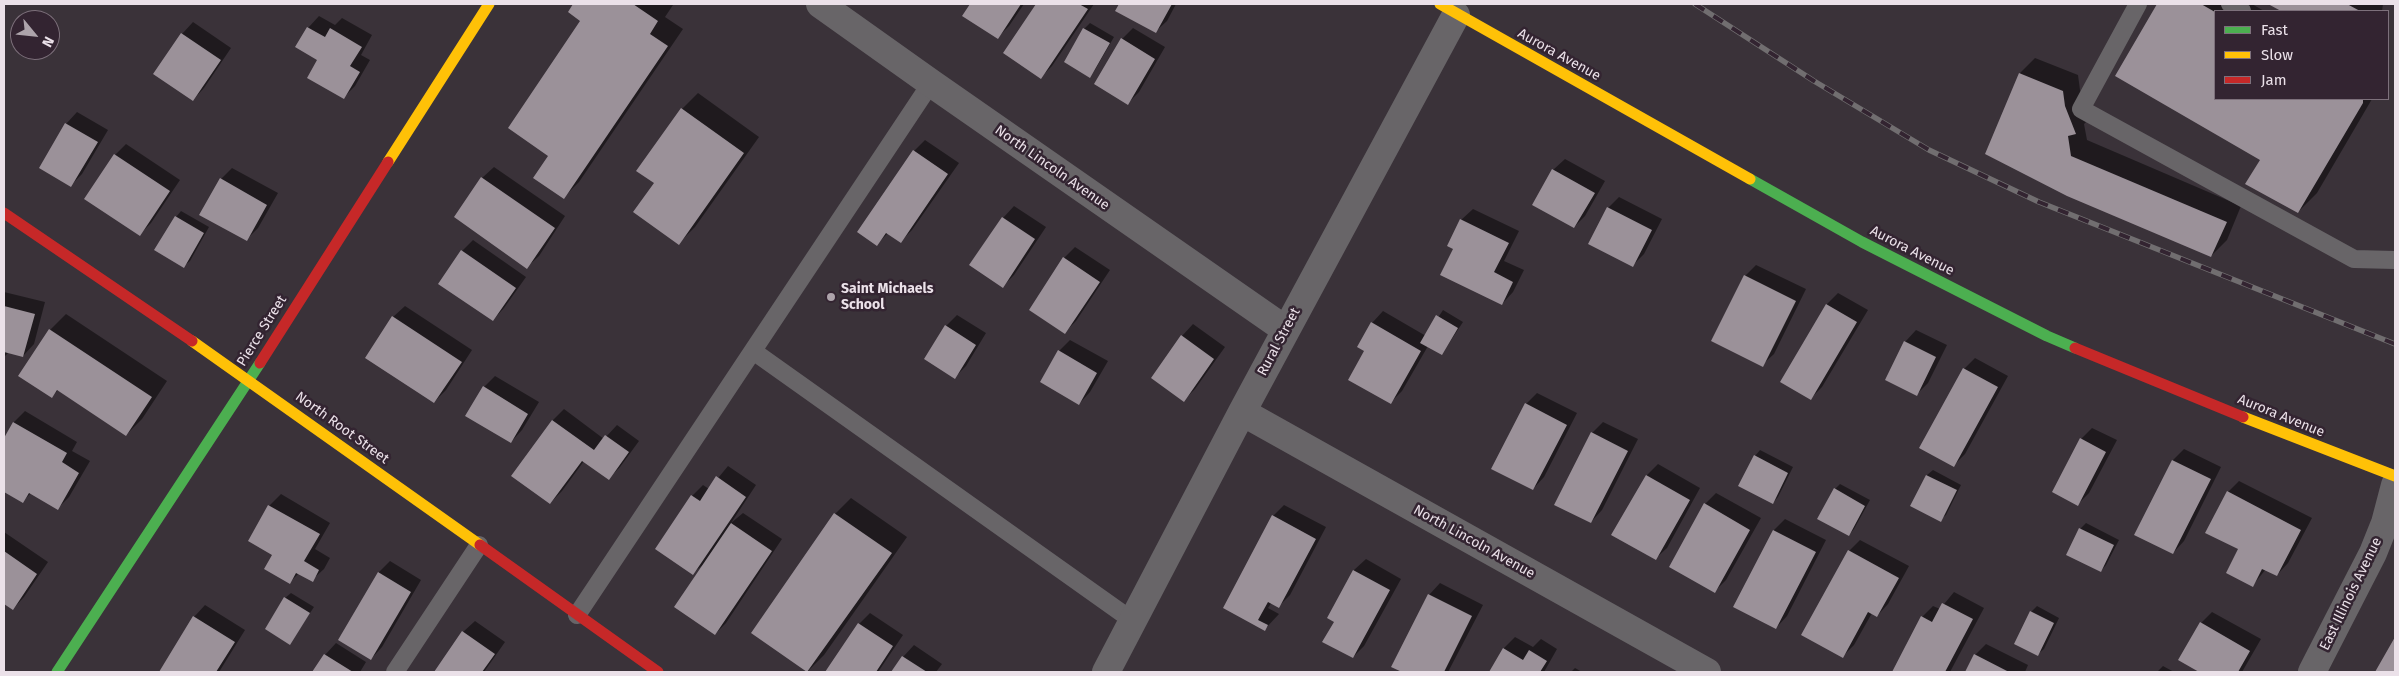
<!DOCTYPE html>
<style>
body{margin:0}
#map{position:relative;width:2399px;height:676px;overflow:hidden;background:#3a3239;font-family:"Fira Sans",sans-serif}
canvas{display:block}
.frame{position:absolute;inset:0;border:5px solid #ebe1e9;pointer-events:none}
.legend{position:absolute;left:2214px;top:10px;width:175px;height:90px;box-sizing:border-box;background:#332431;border:1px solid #7d707b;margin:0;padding:6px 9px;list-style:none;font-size:15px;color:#ebe1e9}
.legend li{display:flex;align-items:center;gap:10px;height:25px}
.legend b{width:25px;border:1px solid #7d707b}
.north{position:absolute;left:10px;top:10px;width:50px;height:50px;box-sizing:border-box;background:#332431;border:1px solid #7d707b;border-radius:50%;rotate:118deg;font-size:14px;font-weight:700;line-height:20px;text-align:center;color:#ebe1e9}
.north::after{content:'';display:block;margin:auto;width:18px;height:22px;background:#ada4ab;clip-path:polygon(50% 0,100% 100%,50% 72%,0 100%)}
</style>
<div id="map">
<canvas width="2399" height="676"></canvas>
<div class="frame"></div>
<ul class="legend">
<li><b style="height:6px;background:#4caf50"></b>Fast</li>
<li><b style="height:6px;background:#ffc107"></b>Slow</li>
<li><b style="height:6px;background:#c62828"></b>Jam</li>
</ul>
<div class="north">N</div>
</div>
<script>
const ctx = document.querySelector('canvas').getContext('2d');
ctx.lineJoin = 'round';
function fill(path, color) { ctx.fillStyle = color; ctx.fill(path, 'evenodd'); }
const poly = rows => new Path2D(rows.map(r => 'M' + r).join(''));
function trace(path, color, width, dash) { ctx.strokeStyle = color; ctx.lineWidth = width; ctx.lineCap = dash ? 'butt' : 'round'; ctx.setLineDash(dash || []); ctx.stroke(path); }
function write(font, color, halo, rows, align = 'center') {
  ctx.font = font + ' "Fira Sans",sans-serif'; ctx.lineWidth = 5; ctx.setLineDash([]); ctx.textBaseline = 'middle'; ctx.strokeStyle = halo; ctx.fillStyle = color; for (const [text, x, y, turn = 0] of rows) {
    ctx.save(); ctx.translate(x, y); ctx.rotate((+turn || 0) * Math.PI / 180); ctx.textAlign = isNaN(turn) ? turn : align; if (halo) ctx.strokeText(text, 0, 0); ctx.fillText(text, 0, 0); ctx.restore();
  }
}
fill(poly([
 [575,4,672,4,673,5,665,17,683,29,579,182,563,198,550,155,582,20,569,12],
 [972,4,1024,4,1009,26,998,37,964,15],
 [1038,4,1094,4,1052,66,1041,77,1005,53],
 [1121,4,1176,4,1167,21,1155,32,1117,11],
 [2158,4,2252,4,2264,11,2215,11,2215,99,2372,99,2317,193,2298,212,2262,159,2117,75],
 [2270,4,2383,4,2382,11,2283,11],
 [319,16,335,25,342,18,372,35,361,55,370,60,355,86,343,98,319,60,308,28],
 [193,22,231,48,204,88,193,100,155,74,182,34],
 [1090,23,1114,37,1095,70,1090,76,1084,29],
 [1133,28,1165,47,1139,92,1128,103,1122,39],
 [2035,58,2078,75,2080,90,2091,117,2084,124,2087,140,2241,206,2227,240,2211,256,2067,195,2020,73],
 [698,93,759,137,695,227,679,243,655,183,682,109],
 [77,112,108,130,82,174,71,185,40,167,66,124],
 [925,140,959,163,912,230,901,241,888,233,877,244,914,151],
 [126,144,180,180,151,223,140,234,115,155],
 [1565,159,1605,181,1585,216,1574,227,1553,170],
 [494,167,565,216,539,256,527,267,456,217,482,178],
 [232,168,278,193,258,228,246,240,221,179],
 [1619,197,1662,219,1644,254,1633,265,1608,208],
 [1014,206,1046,227,1014,275,1003,286,971,265,1003,218],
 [1473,209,1519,231,1504,261,1524,270,1513,292,1502,304,1455,248,1461,220],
 [181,211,209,227,190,261,184,266,176,217],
 [473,240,526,277,504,308,493,320,462,251],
 [1075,247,1110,270,1076,321,1065,332,1064,258],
 [1756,265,1806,289,1774,354,1762,365,1745,276],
 [4,292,45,302,34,344,23,356,9,352,4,357],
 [1838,293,1868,310,1822,387,1811,398,1827,304],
 [405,306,472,350,446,390,434,402,393,317],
 [1443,310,1463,322,1442,354,1428,346,1402,391,1391,402,1366,350,1372,323,1383,311,1426,336],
 [66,314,167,381,142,419,126,435,58,390,52,397,50,330],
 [957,315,986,333,966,366,955,377,946,326],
 [1193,324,1225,347,1195,389,1184,400,1182,336],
 [1916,330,1947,345,1928,383,1917,394,1905,342],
 [1070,340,1108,361,1090,392,1079,404,1059,351],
 [1975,358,2008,376,1965,454,1954,465,1964,369],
 [495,376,539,402,522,430,511,442,484,387],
 [1537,393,1577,413,1544,477,1533,489,1526,404],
 [564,409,604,439,617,425,639,441,620,467,609,478,584,461,562,491,550,503,513,476,553,420],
 [25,411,77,442,72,451,90,461,69,497,58,508,31,493,23,501,4,490,4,440,14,422],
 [1603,422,1638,439,1602,510,1591,522,1592,433],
 [2092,428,2117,440,2089,493,2078,504,2081,439],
 [2184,449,2221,467,2184,541,2173,553,2173,460],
 [1760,450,1793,467,1778,497,1773,503,1755,456],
 [1658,464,1700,488,1667,548,1655,559,1613,535,1647,475],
 [728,466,756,485,731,523,743,513,782,539,726,623,715,634,705,563,693,573,692,496,703,485,709,489],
 [1933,470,1961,485,1946,515,1940,520,1912,506,1927,475],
 [2239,481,2312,518,2288,563,2277,575,2266,569,2253,585,2240,548,2228,492],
 [1840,484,1870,500,1854,529,1849,535,1835,489],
 [1716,493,1761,518,1726,580,1715,591,1705,504],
 [281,494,330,523,315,549,330,558,324,569,312,580,299,573,290,582,274,555,249,540,269,506],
 [851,498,907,537,824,655,808,671,752,632,835,514],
 [1284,505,1326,527,1290,595,1279,606,1272,602,1268,608,1279,614,1265,629,1224,608,1273,516],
 [1785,519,1826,540,1787,616,1776,628,1735,606,1774,530],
 [2086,523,2119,540,2106,565,2101,571,2080,529],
 [4,532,48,562,24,597,13,609,4,602],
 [1860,540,1909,566,1888,604,1877,616,1872,613,1854,645,1843,656,1849,551],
 [1366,559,1401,579,1364,646,1353,657,1335,621,1329,618,1354,570],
 [390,561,421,580,382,647,371,659,378,573],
 [1440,583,1483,605,1448,672,1405,672,1392,666,1429,595],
 [1954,592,1984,608,1950,672,1893,672,1922,617,1933,606,1940,609],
 [291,593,314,607,290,643,285,598],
 [205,605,245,630,219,672,161,672,194,617],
 [2037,606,2059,618,2044,649,2038,654,2031,612],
 [2212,612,2261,639,2242,672,2202,672,2180,660,2201,623],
 [870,613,903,635,878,672,826,672,859,624],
 [475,621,505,642,484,672,435,672,463,632],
 [1515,637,1533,647,1541,639,1557,649,1544,672,1490,672,1504,648],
 [2395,640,2395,672,2376,672],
 [336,643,366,662,360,672,314,672,325,655],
 [1986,644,2028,665,2025,672,1966,672,1975,655],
 [914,645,942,664,936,672,893,672,903,657],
 [2163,666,2174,672,2157,672],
 [1575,668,1582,672,1571,672]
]), '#0007');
fill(poly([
 [573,4,633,4,658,21,650,34,668,46,564,199,533,178,548,156,508,128,580,21,568,12],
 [970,4,1021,4,998,39,962,16],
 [1036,4,1079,4,1088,9,1041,79,1003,53],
 [1119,4,1172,4,1156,33,1115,11],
 [2157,4,2201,4,2215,12,2215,99,2363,99,2363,103,2298,213,2245,184,2260,160,2115,76],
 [2268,4,2347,4,2360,11,2281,11],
 [307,27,325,37,330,28,362,47,350,66,360,72,344,99,307,78,317,60,295,47],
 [1083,28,1110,43,1090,78,1064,62],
 [181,33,221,60,193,101,153,74],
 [1121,38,1155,59,1128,105,1094,84],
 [2019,73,2063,91,2065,106,2076,134,2068,136,2071,156,2227,222,2211,257,2067,196,1985,154],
 [681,108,744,153,679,245,633,212,654,183,636,171],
 [65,123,98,142,71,187,39,168],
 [913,150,948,174,901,243,886,233,877,246,857,232],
 [114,154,170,191,140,236,84,199],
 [1552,169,1595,193,1574,228,1532,205],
 [481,177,555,228,527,269,454,217],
 [220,178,267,205,247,241,199,215],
 [1607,207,1652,230,1633,267,1588,244],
 [175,216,204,233,184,268,154,250],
 [1002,217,1035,239,1003,288,969,265],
 [1460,219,1509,243,1494,272,1513,282,1502,305,1440,275,1453,249,1447,246],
 [461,250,516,288,493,321,438,284],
 [1063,257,1100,282,1065,334,1029,310],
 [1744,275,1796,301,1763,367,1711,341],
 [1826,304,1857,322,1811,400,1780,382],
 [4,306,35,314,23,357,4,352],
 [1436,315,1458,328,1442,355,1420,343],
 [392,316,462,362,434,403,365,358],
 [1371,322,1421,351,1391,404,1348,380,1364,351,1357,347],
 [945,325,976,345,955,379,924,359],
 [49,329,152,397,126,436,57,390,52,398,18,376],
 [1181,335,1214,359,1184,402,1151,378],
 [1904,341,1936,357,1917,396,1885,380],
 [1058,350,1097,373,1079,405,1040,382],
 [1963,368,1998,387,1954,467,1919,448],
 [483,386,528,414,511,443,465,416],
 [1525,403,1567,425,1533,490,1491,469],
 [552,420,594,450,605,435,629,452,609,480,582,461,550,504,511,476],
 [13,422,67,453,62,462,79,473,58,510,29,493,23,503,4,492,4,438],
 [1591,432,1628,451,1591,523,1554,505],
 [2080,438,2106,452,2078,506,2052,492],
 [1754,455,1788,473,1773,504,1738,486],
 [2172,460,2211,479,2173,554,2134,535],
 [1646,475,1690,500,1656,560,1611,535],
 [1926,475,1957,490,1941,522,1910,506],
 [716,476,746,497,693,575,655,549,691,495,700,501],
 [1834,488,1865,506,1849,536,1817,519],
 [2227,491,2301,530,2277,576,2262,569,2253,587,2226,573,2238,549,2205,533],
 [1704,503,1750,530,1715,593,1669,567],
 [268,505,320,534,304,561,319,570,313,582,296,573,290,584,264,569,272,555,248,541],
 [834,513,892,553,807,672,751,633],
 [1272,515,1316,539,1279,608,1268,602,1258,620,1268,625,1265,631,1223,608],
 [731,523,772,551,715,635,674,607],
 [2079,528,2114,545,2101,572,2066,555],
 [1773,530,1816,552,1776,629,1733,607],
 [1848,550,1899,578,1877,617,1868,612,1843,658,1801,635],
 [4,551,37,574,13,610,4,604],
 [1353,570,1390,590,1353,658,1322,642,1334,622,1327,618],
 [378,572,411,592,371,660,338,640],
 [1428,594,1472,616,1444,672,1402,672,1391,667],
 [284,597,310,613,290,645,265,629],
 [1942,603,1973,619,1945,672,1892,672,1921,616,1932,622],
 [2030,611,2054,623,2038,656,2014,644],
 [193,616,235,642,216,672,159,672],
 [2200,622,2250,651,2238,672,2199,672,2178,660],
 [858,623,893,646,876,672,825,672],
 [462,631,495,654,482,672,434,672],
 [2395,637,2395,672,2375,672],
 [1503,648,1523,660,1529,650,1547,661,1540,672,1489,672],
 [324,654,353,672,312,672],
 [1974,654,2009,672,1965,672],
 [902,656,927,672,891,672]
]), '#9b9199');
trace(poly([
 [2138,4,2081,109,2354,259,2395,260],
 [2230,4,2242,11],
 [753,351,1133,621],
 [577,615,931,83],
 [395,672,479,545]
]), '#686568', 18);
trace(poly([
 [820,4,931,83,1286,330],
 [1242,412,1707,672],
 [1106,672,1242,412,1456,15],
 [2312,672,2373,553,2385,523,2395,485]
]), '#686568', 28);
trace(poly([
 [1750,179,1862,242,2047,336,2075,348],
 [57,672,260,363]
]), '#4caf50', 11);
trace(poly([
 [1440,4,1750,179],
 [388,162,489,4],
 [192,341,480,545],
 [2243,417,2395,476]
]), '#ffc107', 11);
trace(poly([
 [4,213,192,341],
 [2075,348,2243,417],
 [260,363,388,162],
 [480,545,658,672]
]), '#c62828', 11);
const rail = poly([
 [1695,4,1814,81,1929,150,2039,202,2395,344]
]);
trace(rail, '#716e70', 5.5);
trace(rail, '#332431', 4, [11]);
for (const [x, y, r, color] of [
 [831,297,5,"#ada4ab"]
]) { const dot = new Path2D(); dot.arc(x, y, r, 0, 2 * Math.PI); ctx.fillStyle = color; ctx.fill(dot); trace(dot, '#332431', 2); }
write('14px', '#ebe1e9', '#332431', [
 ["Aurora Avenue",1559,55,29],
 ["North Lincoln Avenue",1052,168,35],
 ["Aurora Avenue",1912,251,27],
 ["Pierce Street",262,331,-58],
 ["Rural Street",1279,342,-62],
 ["Aurora Avenue",2281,416,22],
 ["North Root Street",342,428,36],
 ["North Lincoln Avenue",1474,542,29],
 ["East Illinois Avenue",2351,594,-64]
]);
write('bold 14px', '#ebe1e9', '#332431', [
 ["Saint Michaels",841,289],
 ["School",841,305]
], 'left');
</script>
